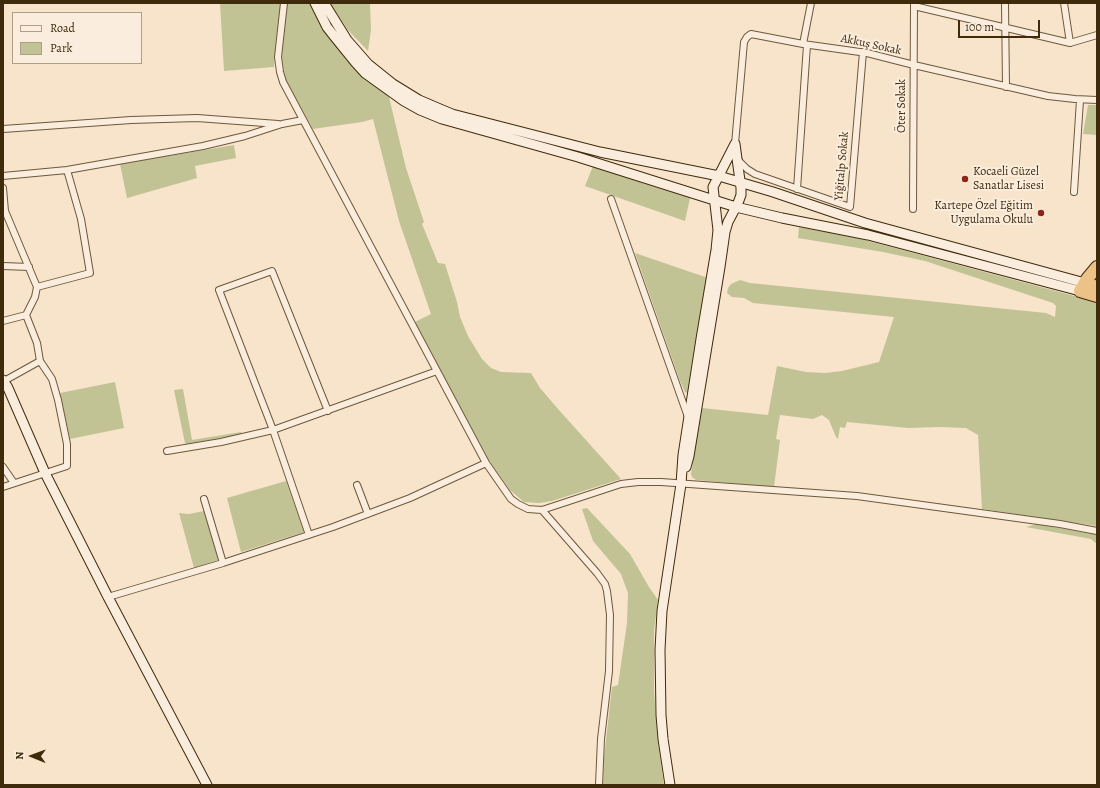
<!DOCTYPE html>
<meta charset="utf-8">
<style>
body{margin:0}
#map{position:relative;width:1100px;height:788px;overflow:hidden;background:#f7e4cb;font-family:Alegreya,serif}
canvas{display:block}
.frame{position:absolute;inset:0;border:4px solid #3f2a0b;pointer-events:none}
.legend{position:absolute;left:12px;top:12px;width:130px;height:52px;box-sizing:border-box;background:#faeddd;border:1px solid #af9f89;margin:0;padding:5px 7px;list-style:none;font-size:12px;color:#3f2a0b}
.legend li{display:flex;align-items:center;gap:8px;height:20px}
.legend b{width:20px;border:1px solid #af9f89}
.north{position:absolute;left:12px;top:736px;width:40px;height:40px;-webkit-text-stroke:3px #faeddd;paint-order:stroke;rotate:271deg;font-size:11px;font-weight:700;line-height:16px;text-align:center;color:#3f2a0b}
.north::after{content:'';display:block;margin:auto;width:14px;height:18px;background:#3f2a0b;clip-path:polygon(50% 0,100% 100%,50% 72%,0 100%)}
.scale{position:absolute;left:958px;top:20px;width:82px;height:18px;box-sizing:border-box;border:2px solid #3f2a0b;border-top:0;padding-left:5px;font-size:12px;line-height:14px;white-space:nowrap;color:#3f2a0b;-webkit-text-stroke:3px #faeddd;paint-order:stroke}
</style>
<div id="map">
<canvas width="1100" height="788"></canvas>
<div class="frame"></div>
<ul class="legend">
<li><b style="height:5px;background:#faeddd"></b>Road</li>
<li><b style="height:11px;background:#c1c395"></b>Park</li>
</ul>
<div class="north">N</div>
<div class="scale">100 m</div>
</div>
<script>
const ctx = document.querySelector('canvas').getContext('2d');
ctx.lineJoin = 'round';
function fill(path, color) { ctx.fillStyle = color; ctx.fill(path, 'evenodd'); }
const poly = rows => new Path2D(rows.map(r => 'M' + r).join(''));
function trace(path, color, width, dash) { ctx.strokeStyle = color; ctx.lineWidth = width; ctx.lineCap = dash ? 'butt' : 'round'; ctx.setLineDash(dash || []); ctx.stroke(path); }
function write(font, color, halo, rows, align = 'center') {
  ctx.font = font + ' Alegreya,serif'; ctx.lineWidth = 4; ctx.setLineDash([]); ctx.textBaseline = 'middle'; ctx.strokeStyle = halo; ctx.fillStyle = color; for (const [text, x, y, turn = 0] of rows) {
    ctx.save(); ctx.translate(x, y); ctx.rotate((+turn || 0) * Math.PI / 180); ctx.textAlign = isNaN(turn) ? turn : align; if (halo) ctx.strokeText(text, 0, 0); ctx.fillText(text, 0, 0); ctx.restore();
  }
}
fill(poly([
 [220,3,281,3,276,41,274,67,224,71],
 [287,3,310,3,318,19,346,60,389,97,406,168,424,222,422,224,438,263,445,264,457,302,460,317,468,336,482,359,491,368,501,372,531,373,540,388,558,409,621,479,552,501,539,503,524,502,510,490,489,460,462,410,415,322,431,314,399,221,373,119,362,122,313,129,286,80,281,57],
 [330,3,370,3,371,30,368,51,348,30],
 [1088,105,1097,105,1097,135,1083,134],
 [234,145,236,158,195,166,197,178,127,198,120,164],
 [593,166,645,184,690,198,685,221,585,186],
 [799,227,861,239,1097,302,1097,526,982,509,978,435,966,428,940,427,908,428,847,422,845,428,840,427,838,439,836,437,829,420,822,415,813,419,780,415,776,439,780,440,774,487,696,480,692,477,691,474,702,408,768,415,777,366,806,372,825,373,842,371,879,362,894,317,753,303,744,298,732,297,727,293,728,288,731,284,740,280,750,283,1046,313,1055,317,1056,306,1053,303,925,261,883,252,798,238],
 [635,253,708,278,688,393,685,392,680,381],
 [115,382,124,428,70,439,60,393],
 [183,389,192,440,241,432,242,435,187,444,185,443,174,390],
 [286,481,304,532,241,552,227,498],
 [587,508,630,554,649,587,658,600,654,631,654,690,657,734,664,785,603,785,604,758,612,687,618,685,627,623,628,593,621,574,593,541,582,509],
 [204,511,218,560,194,568,179,513,189,514],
 [1037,524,1097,535,1097,544,1091,539,1026,527]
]), '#c1c395');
const street = poly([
 [284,3,278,57,280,72,283,82,486,463,511,499,518,504,528,509,542,510,621,484,638,482,661,482,857,496,1060,524,1097,531],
 [1005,3,1006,87],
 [1064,3,1070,43],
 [914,6,1070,43,1097,35],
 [803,44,811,3],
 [3,129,131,120,197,118,278,124],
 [735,144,744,42,747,37,751,34,803,44,867,53,914,65,1048,96,1075,99,1097,100],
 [737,159,747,169,755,174,850,207,863,52],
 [3,176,67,170],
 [3,188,5,211,37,287],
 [797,189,807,45],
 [1074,192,1080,100],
 [611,199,688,417],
 [913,209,914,3],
 [3,266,29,267],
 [3,321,26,315,35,297,37,287,90,273,81,219,67,170,203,146,245,136,282,124,303,120],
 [4,381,40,361,37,343,26,315],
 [167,451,221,442,273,430,437,371],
 [3,467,14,483],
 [357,485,368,514],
 [3,487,67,466,67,444,58,400,52,379,40,361],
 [204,499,223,563],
 [542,510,597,573,605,584,607,591,610,615,609,671,601,739,599,785],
 [309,535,273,430,219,290,272,271,328,411],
 [108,597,223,563,333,527,410,498,486,463]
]);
const secondary = poly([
 [315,3,327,27,334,36,355,62,365,73,404,101,420,110,442,119,578,157,736,207,782,218,868,235,1080,291],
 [324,3,347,40,368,64,393,84,419,100,440,109,452,114,600,152,719,176,773,192,865,223,1085,283],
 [3,380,8,388,45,473,108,597,207,785],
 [686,467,689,456,720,267,725,232,728,222,738,203,741,195,741,188,735,144],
 [670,785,663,739,661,715,660,650,662,611,681,484,683,455,701,339,716,250,718,230,713,187,735,144]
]);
const highway = poly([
 [1097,267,1087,279,1080,291,1097,296],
 [1085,283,1097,287]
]);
trace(street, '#6d583b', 8);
trace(secondary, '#3f2a0b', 11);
trace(highway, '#3f2a0b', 14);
trace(street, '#faeddd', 6);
trace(secondary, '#faeddd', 9);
trace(highway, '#ecc286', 12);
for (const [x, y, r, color] of [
 [965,179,4,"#8f2418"],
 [1041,213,4,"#8f2418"]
]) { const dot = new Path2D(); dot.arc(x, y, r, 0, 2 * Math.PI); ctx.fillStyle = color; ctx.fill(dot); trace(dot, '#faeddd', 1.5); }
write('12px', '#3f2a0b', '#faeddd', [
 ["Akkuş Sokak",871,45,12],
 ["Öter Sokak",902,106,-90],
 ["Yiğitalp Sokak",842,166,-85]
]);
write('12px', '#3f2a0b', '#faeddd', [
 ["Kocaeli Güzel",973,172],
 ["Sanatlar Lisesi",973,186],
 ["Kartepe Özel Eğitim",1033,206,"right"],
 ["Uygulama Okulu",1033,220,"right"]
], 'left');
</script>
